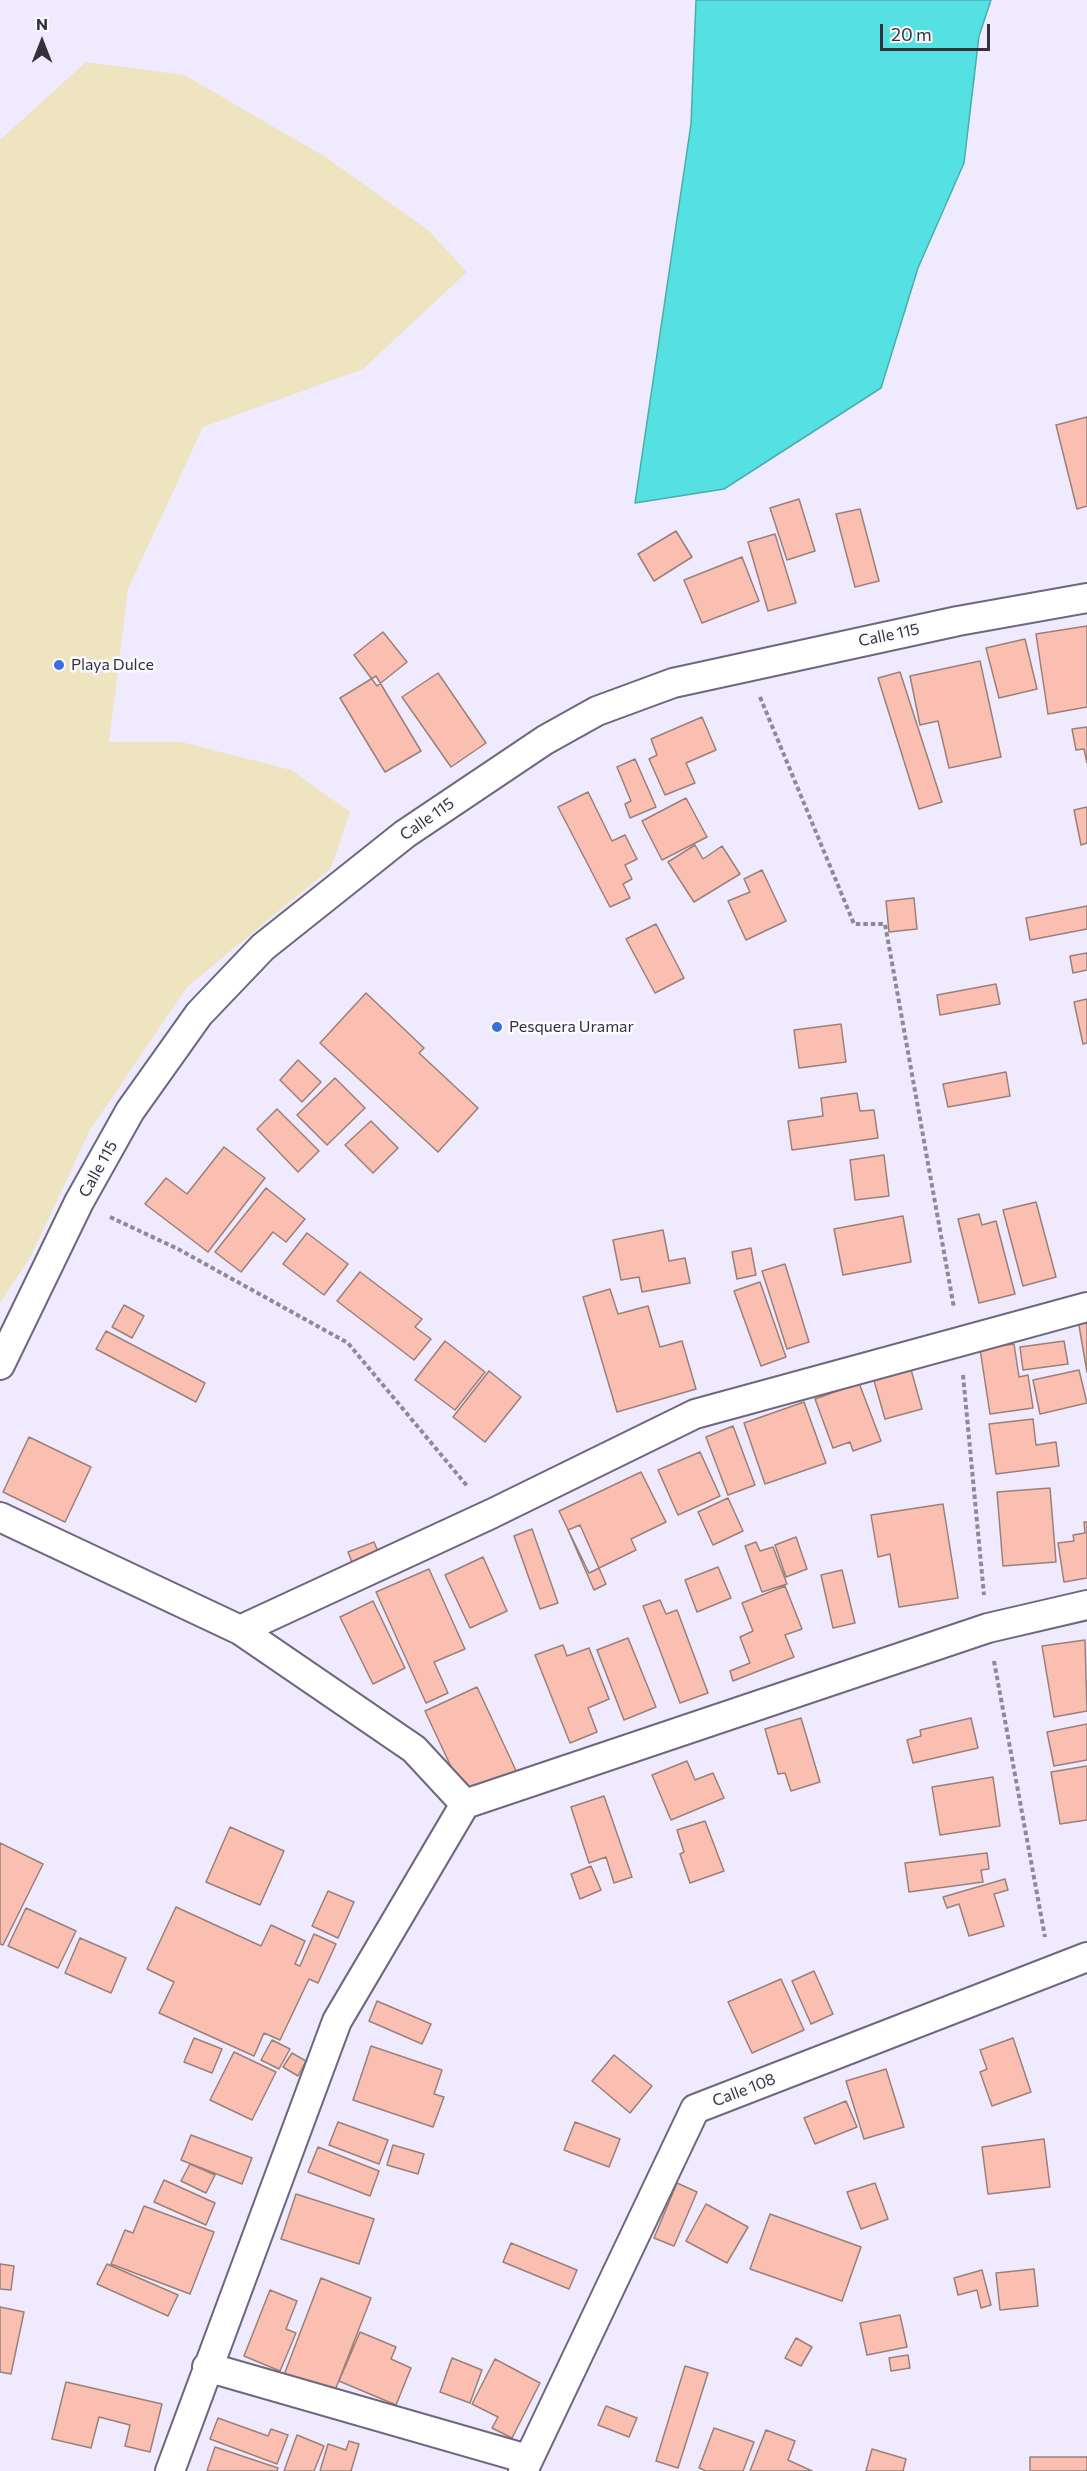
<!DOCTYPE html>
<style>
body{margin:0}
#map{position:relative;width:1087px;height:2471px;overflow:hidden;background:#f0eafe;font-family:Commissioner,sans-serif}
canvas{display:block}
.north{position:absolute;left:12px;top:12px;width:60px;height:60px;-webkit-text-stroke:4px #fbfaff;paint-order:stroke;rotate:0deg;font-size:16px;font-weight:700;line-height:24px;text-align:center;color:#34313b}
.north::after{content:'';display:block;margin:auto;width:21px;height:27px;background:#34313b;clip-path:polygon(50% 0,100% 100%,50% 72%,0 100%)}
.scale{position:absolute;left:880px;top:24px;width:110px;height:27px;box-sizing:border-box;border:3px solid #34313b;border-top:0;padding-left:8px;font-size:18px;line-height:21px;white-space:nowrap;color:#34313b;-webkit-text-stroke:4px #fbfaff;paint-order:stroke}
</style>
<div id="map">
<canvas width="1087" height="2471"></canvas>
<div class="north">N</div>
<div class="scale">20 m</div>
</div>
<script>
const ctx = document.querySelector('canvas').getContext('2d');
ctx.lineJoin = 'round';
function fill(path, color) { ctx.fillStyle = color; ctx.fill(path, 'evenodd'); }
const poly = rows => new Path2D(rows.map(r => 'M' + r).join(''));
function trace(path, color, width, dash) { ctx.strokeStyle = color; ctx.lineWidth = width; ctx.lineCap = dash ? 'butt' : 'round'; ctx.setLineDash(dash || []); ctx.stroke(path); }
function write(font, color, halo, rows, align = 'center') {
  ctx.font = font + ' Commissioner,sans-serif'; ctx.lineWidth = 5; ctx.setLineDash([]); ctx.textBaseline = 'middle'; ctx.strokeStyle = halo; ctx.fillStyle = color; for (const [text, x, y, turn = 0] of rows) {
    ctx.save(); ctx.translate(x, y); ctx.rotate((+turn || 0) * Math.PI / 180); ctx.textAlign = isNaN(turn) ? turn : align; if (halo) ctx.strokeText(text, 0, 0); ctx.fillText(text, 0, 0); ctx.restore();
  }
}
fill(poly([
 [86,62,184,75,324,156,428,230,467,272,363,369,203,427,128,589,109,742,181,742,291,770,350,812,331,868,187,987,90,1130,31,1256,0,1303,0,140]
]), '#eee4bf');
const water = poly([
 [696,0,991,0,979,36,964,163,918,268,881,388,724,489,635,503,691,124,696,0]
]);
fill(water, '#55e0e1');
trace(water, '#4bacaf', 1.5);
const building = poly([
 [1087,417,1087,506,1077,509,1056,425,1087,417],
 [799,499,815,551,787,560,770,508,799,499],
 [860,509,879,581,855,587,836,514,860,509],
 [676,531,692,557,654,581,638,554,676,531],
 [775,534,796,603,768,611,748,542,775,534],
 [742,557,759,601,702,623,684,580,742,557],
 [1087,626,1087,707,1048,714,1036,634,1087,626],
 [383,632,407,662,377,686,354,655,383,632],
 [1025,639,1037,689,999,698,986,648,1025,639],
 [980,661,1001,757,949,768,938,721,920,725,910,676,980,661],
 [900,672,942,802,919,809,878,678,900,672],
 [438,673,486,743,451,767,402,697,438,673],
 [376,676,421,751,385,772,340,698,376,676],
 [702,717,716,750,686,763,695,783,665,795,649,759,657,755,651,739,702,717],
 [1087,727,1087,763,1084,749,1076,750,1072,729,1087,727],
 [635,759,656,807,630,818,625,804,631,801,617,767,635,759],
 [588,792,612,841,625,835,637,859,625,865,632,879,623,884,630,898,610,907,558,807,588,792],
 [686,798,707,837,662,860,642,821,686,798],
 [1087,807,1087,843,1081,845,1074,810,1087,807],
 [695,845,703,859,722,846,740,874,694,902,668,862,695,845],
 [762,870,786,921,746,940,728,901,750,892,744,879,762,870],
 [914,898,917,929,889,932,886,901,914,898],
 [1087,906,1087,929,1030,940,1026,918,1087,906],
 [656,924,684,978,655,993,626,939,656,924],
 [1087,953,1087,970,1073,973,1070,956,1087,953],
 [996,984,1000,1004,940,1015,937,995,996,984],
 [366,993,424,1048,419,1053,478,1108,438,1152,320,1043,366,993],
 [1087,999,1087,1043,1083,1044,1074,1002,1087,999],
 [841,1024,846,1062,799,1068,794,1030,841,1024],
 [298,1060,321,1082,302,1102,280,1080,298,1060],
 [1006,1072,1010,1096,948,1107,943,1084,1006,1072],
 [335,1078,365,1108,327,1145,297,1115,335,1078],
 [857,1093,860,1111,874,1110,878,1138,792,1150,788,1121,823,1116,821,1098,857,1093],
 [277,1109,319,1151,298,1172,257,1129,277,1109],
 [371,1121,398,1148,373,1173,345,1145,371,1121],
 [224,1147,265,1178,208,1252,145,1204,166,1178,187,1194,224,1147],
 [884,1155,889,1196,855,1200,850,1160,884,1155],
 [266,1188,305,1219,286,1242,273,1232,241,1272,215,1252,266,1188],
 [1036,1202,1056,1277,1023,1286,1003,1210,1036,1202],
 [979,1214,982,1225,996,1221,1015,1294,979,1303,958,1219,979,1214],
 [903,1216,911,1262,843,1275,834,1229,903,1216],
 [663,1230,669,1261,685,1258,690,1283,642,1292,639,1277,621,1280,613,1240,663,1230],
 [307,1233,348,1264,324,1295,283,1264,307,1233],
 [751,1248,756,1275,737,1279,732,1252,751,1248],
 [785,1264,809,1342,787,1349,762,1271,785,1264],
 [360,1272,422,1319,415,1327,431,1339,414,1360,337,1301,360,1272],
 [760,1282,786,1357,761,1366,734,1291,760,1282],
 [610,1289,618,1314,648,1306,660,1347,682,1341,696,1389,617,1412,583,1297,610,1289],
 [124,1305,144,1316,132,1338,112,1327,124,1305],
 [1087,1319,1087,1372,1078,1320,1087,1319],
 [106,1331,205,1383,196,1402,96,1349,106,1331],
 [445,1341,485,1372,455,1410,415,1380,445,1341],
 [1064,1341,1068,1364,1023,1370,1020,1347,1064,1341],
 [1014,1344,1019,1377,1028,1375,1033,1408,990,1414,980,1349,1014,1344],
 [910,1366,922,1409,885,1419,873,1377,910,1366],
 [1079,1370,1087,1403,1040,1414,1033,1380,1079,1370],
 [489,1371,521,1397,485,1442,453,1417,489,1371],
 [859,1383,881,1441,853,1451,850,1442,833,1448,815,1399,859,1383],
 [804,1402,826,1463,765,1484,744,1423,804,1402],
 [1033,1419,1036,1445,1056,1442,1059,1466,996,1474,989,1424,1033,1419],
 [733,1426,755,1485,728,1495,706,1437,733,1426],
 [29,1437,91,1467,65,1522,3,1492,29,1437],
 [700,1452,720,1496,678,1515,658,1470,700,1452],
 [641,1472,666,1522,631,1539,636,1550,589,1573,559,1511,641,1472],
 [1050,1488,1056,1562,1003,1566,997,1492,1050,1488],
 [728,1498,743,1531,713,1545,698,1512,728,1498],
 [943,1504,958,1598,899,1607,890,1554,878,1557,871,1515,943,1504],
 [1084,1522,1087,1522,1087,1578,1064,1582,1058,1543,1074,1541,1073,1535,1085,1533,1084,1522],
 [580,1525,606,1584,594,1590,568,1530,580,1525],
 [532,1529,558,1603,540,1609,514,1536,532,1529],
 [796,1537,807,1569,786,1577,775,1545,796,1537],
 [374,1542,379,1554,353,1565,348,1552,374,1542],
 [756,1542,760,1551,773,1547,787,1584,762,1592,745,1546,756,1542],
 [483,1557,507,1611,470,1628,445,1575,483,1557],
 [718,1567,731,1598,697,1612,685,1580,718,1567],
 [429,1569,465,1649,434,1662,448,1693,426,1703,376,1592,429,1569],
 [842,1570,855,1623,833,1628,821,1575,842,1570],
 [785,1586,802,1629,785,1635,794,1657,733,1681,730,1671,750,1663,740,1637,753,1631,742,1603,785,1586],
 [660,1600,666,1614,677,1610,708,1693,680,1703,643,1606,660,1600],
 [373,1601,405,1668,373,1684,340,1617,373,1601],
 [628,1638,656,1707,624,1720,597,1650,628,1638],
 [1085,1640,1087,1711,1054,1717,1042,1646,1085,1640],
 [563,1645,567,1656,589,1648,609,1699,588,1708,597,1732,570,1743,535,1655,563,1645],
 [477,1687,519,1777,467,1801,425,1711,477,1687],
 [801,1718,820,1782,791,1791,785,1773,778,1774,765,1729,801,1718],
 [971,1718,978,1748,913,1763,907,1740,921,1736,920,1730,971,1718],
 [1087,1724,1087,1760,1054,1766,1047,1732,1087,1724],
 [687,1761,695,1780,713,1773,724,1798,671,1820,652,1775,687,1761],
 [1087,1766,1087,1820,1060,1824,1051,1772,1087,1766],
 [993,1777,1000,1826,940,1835,932,1787,993,1777],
 [604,1796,632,1877,614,1883,606,1857,589,1863,571,1807,604,1796],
 [705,1821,724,1871,690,1883,680,1854,684,1852,677,1830,705,1821],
 [230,1827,284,1851,260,1905,206,1882,230,1827],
 [0,1843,43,1864,3,1945,0,1944,0,1843],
 [987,1853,989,1869,981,1870,983,1882,909,1892,905,1863,987,1853],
 [591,1866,601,1890,580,1899,571,1874,591,1866],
 [1005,1879,1008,1890,994,1894,1004,1926,969,1936,959,1904,947,1908,943,1897,1005,1879],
 [328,1891,354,1902,338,1938,312,1926,328,1891],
 [176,1907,261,1946,271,1925,305,1941,295,1964,300,1966,314,1934,336,1944,318,1983,309,1979,280,2040,264,2033,254,2056,159,2013,174,1982,147,1969,176,1907],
 [26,1908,76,1931,58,1968,8,1946,26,1908],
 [80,1938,126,1958,111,1993,65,1973,80,1938],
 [814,1971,833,2014,811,2024,792,1981,814,1971],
 [781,1979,804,2030,752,2053,728,2002,781,1979],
 [377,2001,431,2024,422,2044,369,2021,377,2001],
 [194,2038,222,2049,212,2073,184,2062,194,2038],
 [1013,2038,1031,2092,992,2106,980,2072,987,2069,980,2050,1013,2038],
 [272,2040,290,2049,279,2069,261,2060,272,2040],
 [371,2046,442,2070,434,2094,444,2097,433,2127,353,2100,371,2046],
 [234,2052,276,2072,252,2120,210,2100,234,2052],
 [292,2053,306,2061,298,2076,283,2067,292,2053],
 [614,2055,652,2086,630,2113,592,2081,614,2055],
 [886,2069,904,2127,864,2139,846,2081,886,2069],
 [846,2101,857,2127,815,2144,804,2118,846,2101],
 [338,2122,388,2140,379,2164,329,2145,338,2122],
 [575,2122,620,2139,609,2167,564,2150,575,2122],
 [191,2135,252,2158,242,2184,181,2160,191,2135],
 [1044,2139,1050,2187,988,2194,982,2147,1044,2139],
 [393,2145,424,2154,418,2174,387,2165,393,2145],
 [318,2147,379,2171,370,2196,308,2172,318,2147],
 [190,2164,215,2175,206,2193,181,2181,190,2164],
 [164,2180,215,2203,206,2225,154,2202,164,2180],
 [677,2183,697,2192,674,2246,654,2238,677,2183],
 [875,2183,888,2219,861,2229,847,2192,875,2183],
 [296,2194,374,2219,359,2264,281,2239,296,2194],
 [706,2204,748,2227,727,2263,686,2241,706,2204],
 [144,2206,214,2232,190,2294,111,2264,125,2230,133,2233,144,2206],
 [770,2214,861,2247,842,2301,750,2269,770,2214],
 [511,2243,577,2270,569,2289,503,2262,511,2243],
 [0,2264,14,2266,11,2290,0,2289,0,2264],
 [107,2264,178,2295,168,2316,97,2284,107,2264],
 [1034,2269,1038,2306,1000,2310,996,2273,1034,2269],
 [982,2270,991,2305,981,2308,977,2290,958,2295,954,2278,982,2270],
 [321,2278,371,2298,334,2393,284,2375,321,2278],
 [270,2290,297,2301,286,2329,296,2333,280,2371,244,2356,270,2290],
 [0,2307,24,2312,11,2374,0,2372,0,2307],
 [900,2315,907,2347,867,2355,860,2323,900,2315],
 [360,2332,396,2347,391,2359,411,2368,396,2405,339,2381,360,2332],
 [796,2338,812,2347,801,2366,785,2358,796,2338],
 [908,2355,910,2368,891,2371,889,2358,908,2355],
 [452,2358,482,2370,470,2403,440,2392,452,2358],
 [495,2359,540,2383,512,2438,492,2428,498,2417,472,2404,495,2359],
 [685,2366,708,2373,678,2468,656,2461,685,2366],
 [66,2382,162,2404,150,2452,125,2446,130,2425,99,2417,91,2448,52,2439,66,2382],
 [606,2406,637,2418,629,2437,598,2425,606,2406],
 [218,2418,268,2436,271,2429,288,2435,277,2464,210,2439,218,2418],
 [714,2428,754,2442,743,2471,706,2471,699,2468,714,2428],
 [766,2430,795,2441,788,2460,812,2471,750,2471,766,2430],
 [297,2435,324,2446,314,2471,284,2471,297,2435],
 [349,2441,359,2444,351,2471,320,2471,328,2444,346,2450,349,2441],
 [215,2447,278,2468,277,2471,207,2471,215,2447],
 [872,2449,906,2459,903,2471,866,2471,872,2449],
 [1030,2457,1087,2457,1087,2471,1030,2471,1030,2457]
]);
fill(building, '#fabfb1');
trace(building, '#9b8079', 1.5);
const street = poly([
 [0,1365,79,1202,130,1111,199,1014,263,947,405,834,545,740,597,711,673,683,958,621,1087,598],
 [0,1517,240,1630,414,1749,465,1804],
 [240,1630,491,1514,695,1414,1087,1307],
 [207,2367,527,2459],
 [170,2471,337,2021,465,1804,988,1628,1087,1605],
 [523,2471,695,2109,1087,1957]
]);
trace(street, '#6e677e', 32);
trace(poly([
 [760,697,854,924,885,924,954,1308],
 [110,1217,178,1249,348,1343,468,1487],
 [963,1375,984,1595],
 [994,1661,1045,1937]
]), '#8e8998', 4, [4.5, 3]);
trace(street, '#fff', 28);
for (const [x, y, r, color] of [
 [59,665,6,"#3770df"],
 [497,1027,6,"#3770df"]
]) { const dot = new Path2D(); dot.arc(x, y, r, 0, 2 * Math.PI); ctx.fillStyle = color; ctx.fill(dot); trace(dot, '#fbfaff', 2); }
write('16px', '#34313b', '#fbfaff', [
 ["Calle 115",889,635,-12],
 ["Calle 115",427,819,-35],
 ["Calle 115",98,1169,-61],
 ["Calle 108",744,2090,-21]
]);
write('16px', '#34313b', '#fbfaff', [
 ["Playa Dulce",71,665],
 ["Pesquera Uramar",509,1027]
], 'left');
</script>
